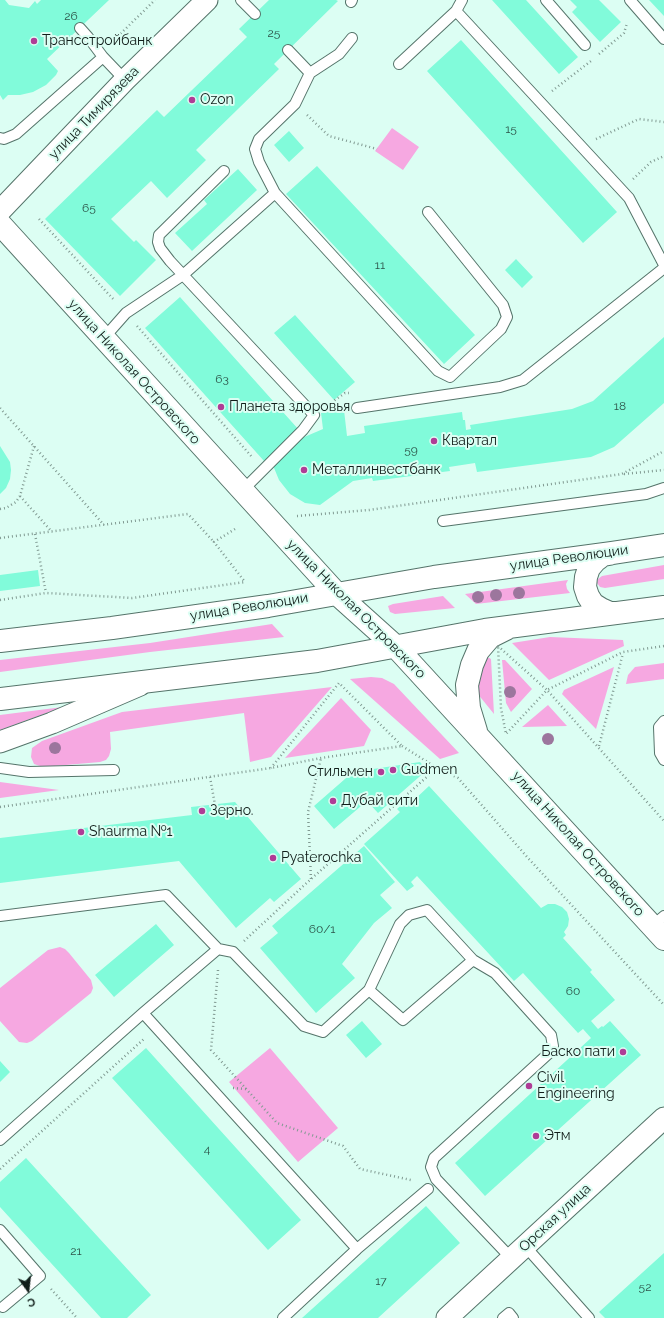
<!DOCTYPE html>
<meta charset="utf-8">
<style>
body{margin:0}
#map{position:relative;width:664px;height:1318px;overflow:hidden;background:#dcfef3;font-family:Raleway,sans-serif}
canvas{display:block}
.north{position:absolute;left:8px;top:1270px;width:40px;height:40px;-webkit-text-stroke:3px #dcfef3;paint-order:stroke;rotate:165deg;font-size:11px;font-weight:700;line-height:16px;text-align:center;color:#111e1a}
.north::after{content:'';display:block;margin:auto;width:14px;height:18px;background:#111e1a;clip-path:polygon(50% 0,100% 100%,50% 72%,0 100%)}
</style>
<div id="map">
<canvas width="664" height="1318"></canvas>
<div class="north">С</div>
</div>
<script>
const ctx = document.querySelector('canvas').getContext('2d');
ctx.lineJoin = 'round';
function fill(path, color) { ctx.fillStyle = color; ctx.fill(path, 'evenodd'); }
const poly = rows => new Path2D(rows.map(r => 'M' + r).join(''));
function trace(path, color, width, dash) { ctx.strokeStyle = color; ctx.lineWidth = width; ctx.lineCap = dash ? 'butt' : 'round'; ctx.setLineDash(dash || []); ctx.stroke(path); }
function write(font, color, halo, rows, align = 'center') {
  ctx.font = font + ' Raleway,sans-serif'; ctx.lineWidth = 4; ctx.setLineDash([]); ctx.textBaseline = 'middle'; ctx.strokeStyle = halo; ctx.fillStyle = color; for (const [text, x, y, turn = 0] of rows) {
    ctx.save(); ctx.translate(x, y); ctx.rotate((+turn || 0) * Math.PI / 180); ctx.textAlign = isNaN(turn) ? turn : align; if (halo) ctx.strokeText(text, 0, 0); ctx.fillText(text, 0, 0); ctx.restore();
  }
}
fill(poly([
 [392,128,419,147,403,170,375,151],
 [664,565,664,579,605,588,600,587,597,583,598,579,602,576],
 [568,580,566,584,567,589,570,593,476,604,465,594],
 [443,596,455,608,395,614,390,612,388,606,393,604],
 [272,624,284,637,150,652,0,672,0,660,150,643],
 [550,637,623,640,624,646,549,680,512,643],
 [484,655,491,659,494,714,477,693,476,663],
 [502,660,505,660,532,689,511,712,506,703],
 [664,663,664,679,626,684,628,675,635,667],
 [614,667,596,729,562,694,564,690],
 [371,677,382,678,394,684,459,753,440,759,350,679],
 [332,687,271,757,250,762,244,713,110,732,111,749,109,756,106,760,100,762,43,767,34,764,31,757,32,748,42,741,122,712],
 [341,698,371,730,364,746,285,758],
 [548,705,567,726,522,727],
 [63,707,0,730,0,715],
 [0,782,59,790,0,798],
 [60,947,65,949,69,953,91,980,93,988,91,993,32,1041,27,1043,19,1042,0,1021,0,988,48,950],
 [270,1048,338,1128,298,1162,229,1082]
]), '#f6a8e1');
fill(poly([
 [0,0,5,0,9,5,29,8,35,1,37,4,41,0,109,0,47,59,58,71,56,75,46,85,33,92,20,95,8,95,3,100,0,95],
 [269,0,336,0,338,1,274,64,279,69,196,150,206,160,167,198,151,181,111,219,134,242,136,240,156,260,120,296,45,219,157,110,164,117,247,37,239,29],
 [492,0,526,0,578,57,559,74],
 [570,0,599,0,621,22,600,42,572,12,577,7],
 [649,0,664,0,664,16],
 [461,40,617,212,583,243,427,71],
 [289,131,304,148,289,162,274,145],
 [317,166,475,335,444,364,286,194],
 [238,169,257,190,192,251,175,233,207,204,204,200],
 [516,259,533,277,522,288,505,270],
 [180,297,299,430,264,461,145,328],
 [295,315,355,382,334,400,274,333],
 [664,337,664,403,614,447,591,457,477,472,475,463,449,467,450,471,373,481,372,478,353,481,320,505,305,503,290,494,279,480,272,463,295,441,323,429,321,413,344,410,347,436,365,433,364,426,462,412,463,420,465,420,466,430,471,429,470,425,572,409,593,401],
 [0,446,10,462,11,470,10,479,6,488,0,494],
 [38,570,40,586,0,591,0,575],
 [420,762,427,770,378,813,367,801,334,829,314,806,353,772],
 [429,786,541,908,548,904,555,904,562,907,567,912,569,919,568,926,564,932,566,935,563,938,592,970,590,972,615,1000,591,1021,598,1029,602,1026,603,1027,610,1021,641,1055,485,1196,455,1163,591,1038,583,1029,578,1033,523,973,514,981,417,876,411,882,414,886,407,891,364,844,400,812,397,809,410,797,413,801],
 [235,802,301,879,274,902,270,898,236,928,179,861,0,883,0,838,192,815,191,807],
 [364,846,395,882,380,895,392,908,374,923,342,964,355,978,316,1013,260,948,278,933,272,926],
 [156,924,174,945,114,997,95,975],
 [362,1021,382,1044,366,1058,346,1035],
 [146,1048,301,1220,268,1250,112,1078],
 [0,1061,10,1072,0,1082],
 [26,1158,151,1295,127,1318,101,1318,0,1207,0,1182],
 [426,1206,460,1243,378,1318,302,1318],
 [664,1253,664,1318,605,1318,599,1312]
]), '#81fbda');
const service = poly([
 [241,0,255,14],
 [546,0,585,45],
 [630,0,664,39],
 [351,2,352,0],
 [456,11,462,0],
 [80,28,88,37,103,57,125,80],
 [288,50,310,73,295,104,259,139,255,149,259,162,275,193,438,371,450,377,501,329,507,317,503,305,428,212],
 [399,64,456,11,629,198,664,265],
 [310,73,339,54,352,38],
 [0,138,4,139,16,134,103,57],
 [224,171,159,235,158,242,160,248,170,261,314,415,303,430,242,491],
 [103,339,126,313,183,275,275,193],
 [357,408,500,387,523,380,664,268],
 [443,521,646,494,664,488],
 [664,721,659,727,660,753,664,760],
 [0,768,29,772,114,770],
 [0,916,166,895,218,949,233,952,304,1026,323,1032,369,990,400,924,409,915,427,910,473,960,403,1020,369,990],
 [652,926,664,916],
 [473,960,495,973,551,1035,553,1046,548,1054,434,1158,431,1167,436,1179,511,1258],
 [143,1013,357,1249],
 [0,1140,143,1013,218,949],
 [0,1230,40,1276,3,1307],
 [525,1246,589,1318],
 [283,1318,357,1249,428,1189],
 [503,1318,509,1313,513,1318]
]);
const minor = poly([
 [0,211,125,80,207,0],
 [0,742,52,723,140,685],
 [447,1318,664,1118]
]);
const secondary = poly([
 [0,224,336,593,395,646,664,939],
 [609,554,603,555,595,561,589,568,586,577,585,587,588,596,593,604,601,609,610,613,617,613],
 [0,641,112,628,268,606,434,577,612,553,664,545],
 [0,699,317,661,485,630,664,607],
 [476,731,469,708,467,685,472,665,478,651,490,637,506,629]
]);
trace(service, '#55746a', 12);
trace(minor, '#55746a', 23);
trace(secondary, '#55746a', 24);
trace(poly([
 [112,42,155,0],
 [599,54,624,33,627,23],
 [552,91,591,61],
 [307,115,329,136,377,149],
 [596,139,639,119,664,122],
 [633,179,651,162,664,156],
 [39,219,115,301],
 [137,326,252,457],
 [328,405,345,393,349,393],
 [0,408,104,525],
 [624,474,664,470],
 [20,496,52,532],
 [0,509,6,508,16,502,20,496,34,446],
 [297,516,369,510,622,474,664,451],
 [235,529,214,542,245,582],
 [35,534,46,593],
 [0,538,188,514,214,542],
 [0,600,46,593,132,598,245,582],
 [498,646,547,690,506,734,501,708,498,646],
 [664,646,623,652,547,690,664,821],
 [402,746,437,768,458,778,528,858,664,1005],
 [599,746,623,653],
 [210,777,215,805],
 [0,807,271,768,321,758,402,746,339,683,271,768],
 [311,879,308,812,321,758],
 [244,941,311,879,437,768],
 [218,970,211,1050,277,1123,343,1146,360,1169,411,1180],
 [233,1088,246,1089],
 [0,1169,145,1038],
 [51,1289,77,1318]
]), '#819a92', 2.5, [1, 3]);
trace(service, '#fff', 10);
trace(minor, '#fff', 21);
trace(secondary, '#fff', 22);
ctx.fillStyle = '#9c769d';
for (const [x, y] of [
 [519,593],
 [496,595],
 [478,597],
 [510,692],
 [548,739],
 [55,748]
]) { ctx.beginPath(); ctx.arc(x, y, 6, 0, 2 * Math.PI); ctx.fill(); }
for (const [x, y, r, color] of [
 [34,41,4,"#af3c96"],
 [192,100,4,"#af3c96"],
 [221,407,4,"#af3c96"],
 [434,441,4,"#af3c96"],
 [304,470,4,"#af3c96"],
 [393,770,4,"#af3c96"],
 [381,772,4,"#af3c96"],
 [333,801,4,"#af3c96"],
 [202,811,4,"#af3c96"],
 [81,832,4,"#af3c96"],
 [273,858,4,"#af3c96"],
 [623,1052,4,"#af3c96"],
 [529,1086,4,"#af3c96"],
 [536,1136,4,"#af3c96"]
]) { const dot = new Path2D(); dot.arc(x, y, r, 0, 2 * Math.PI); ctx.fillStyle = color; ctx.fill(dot); trace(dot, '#dcfef3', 1.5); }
write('12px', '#2d554a', null, [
 ["26",71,16],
 ["25",274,33],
 ["15",511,129],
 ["65",89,208],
 ["11",380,265],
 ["63",222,379],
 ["18",620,406],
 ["59",411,450],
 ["60/1",322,929],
 ["60",573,991],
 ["4",207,1149],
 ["21",76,1251],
 ["17",381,1281],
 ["52",645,1287]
]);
write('14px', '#111e1a', '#dcfef3', [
 ["Трансстройбанк",42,41],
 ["Ozon",200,100],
 ["Планета здоровья",229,407],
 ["Квартал",442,441],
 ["Металлинвестбанк",312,470],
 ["Gudmen",401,770],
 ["Стильмен",373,772,"right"],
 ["Дубай сити",341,801],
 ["Зерно.",210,811],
 ["Shaurma №1",89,832],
 ["Pyaterochka",281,858],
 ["Баско пати",615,1052,"right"],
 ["Civil",537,1078],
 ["Engineering",537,1094],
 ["Этм",544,1136]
], 'left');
write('14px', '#111e1a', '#dcfef3', [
 ["улица Тимирязева",94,113,-46],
 ["улица Николая Островского",134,372,48],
 ["улица Революции",569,558,-8],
 ["улица Революции",249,607,-9],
 ["улица Николая Островского",356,609,45],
 ["улица Николая Островского",578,844,48],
 ["Орская улица",555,1218,-43]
]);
</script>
